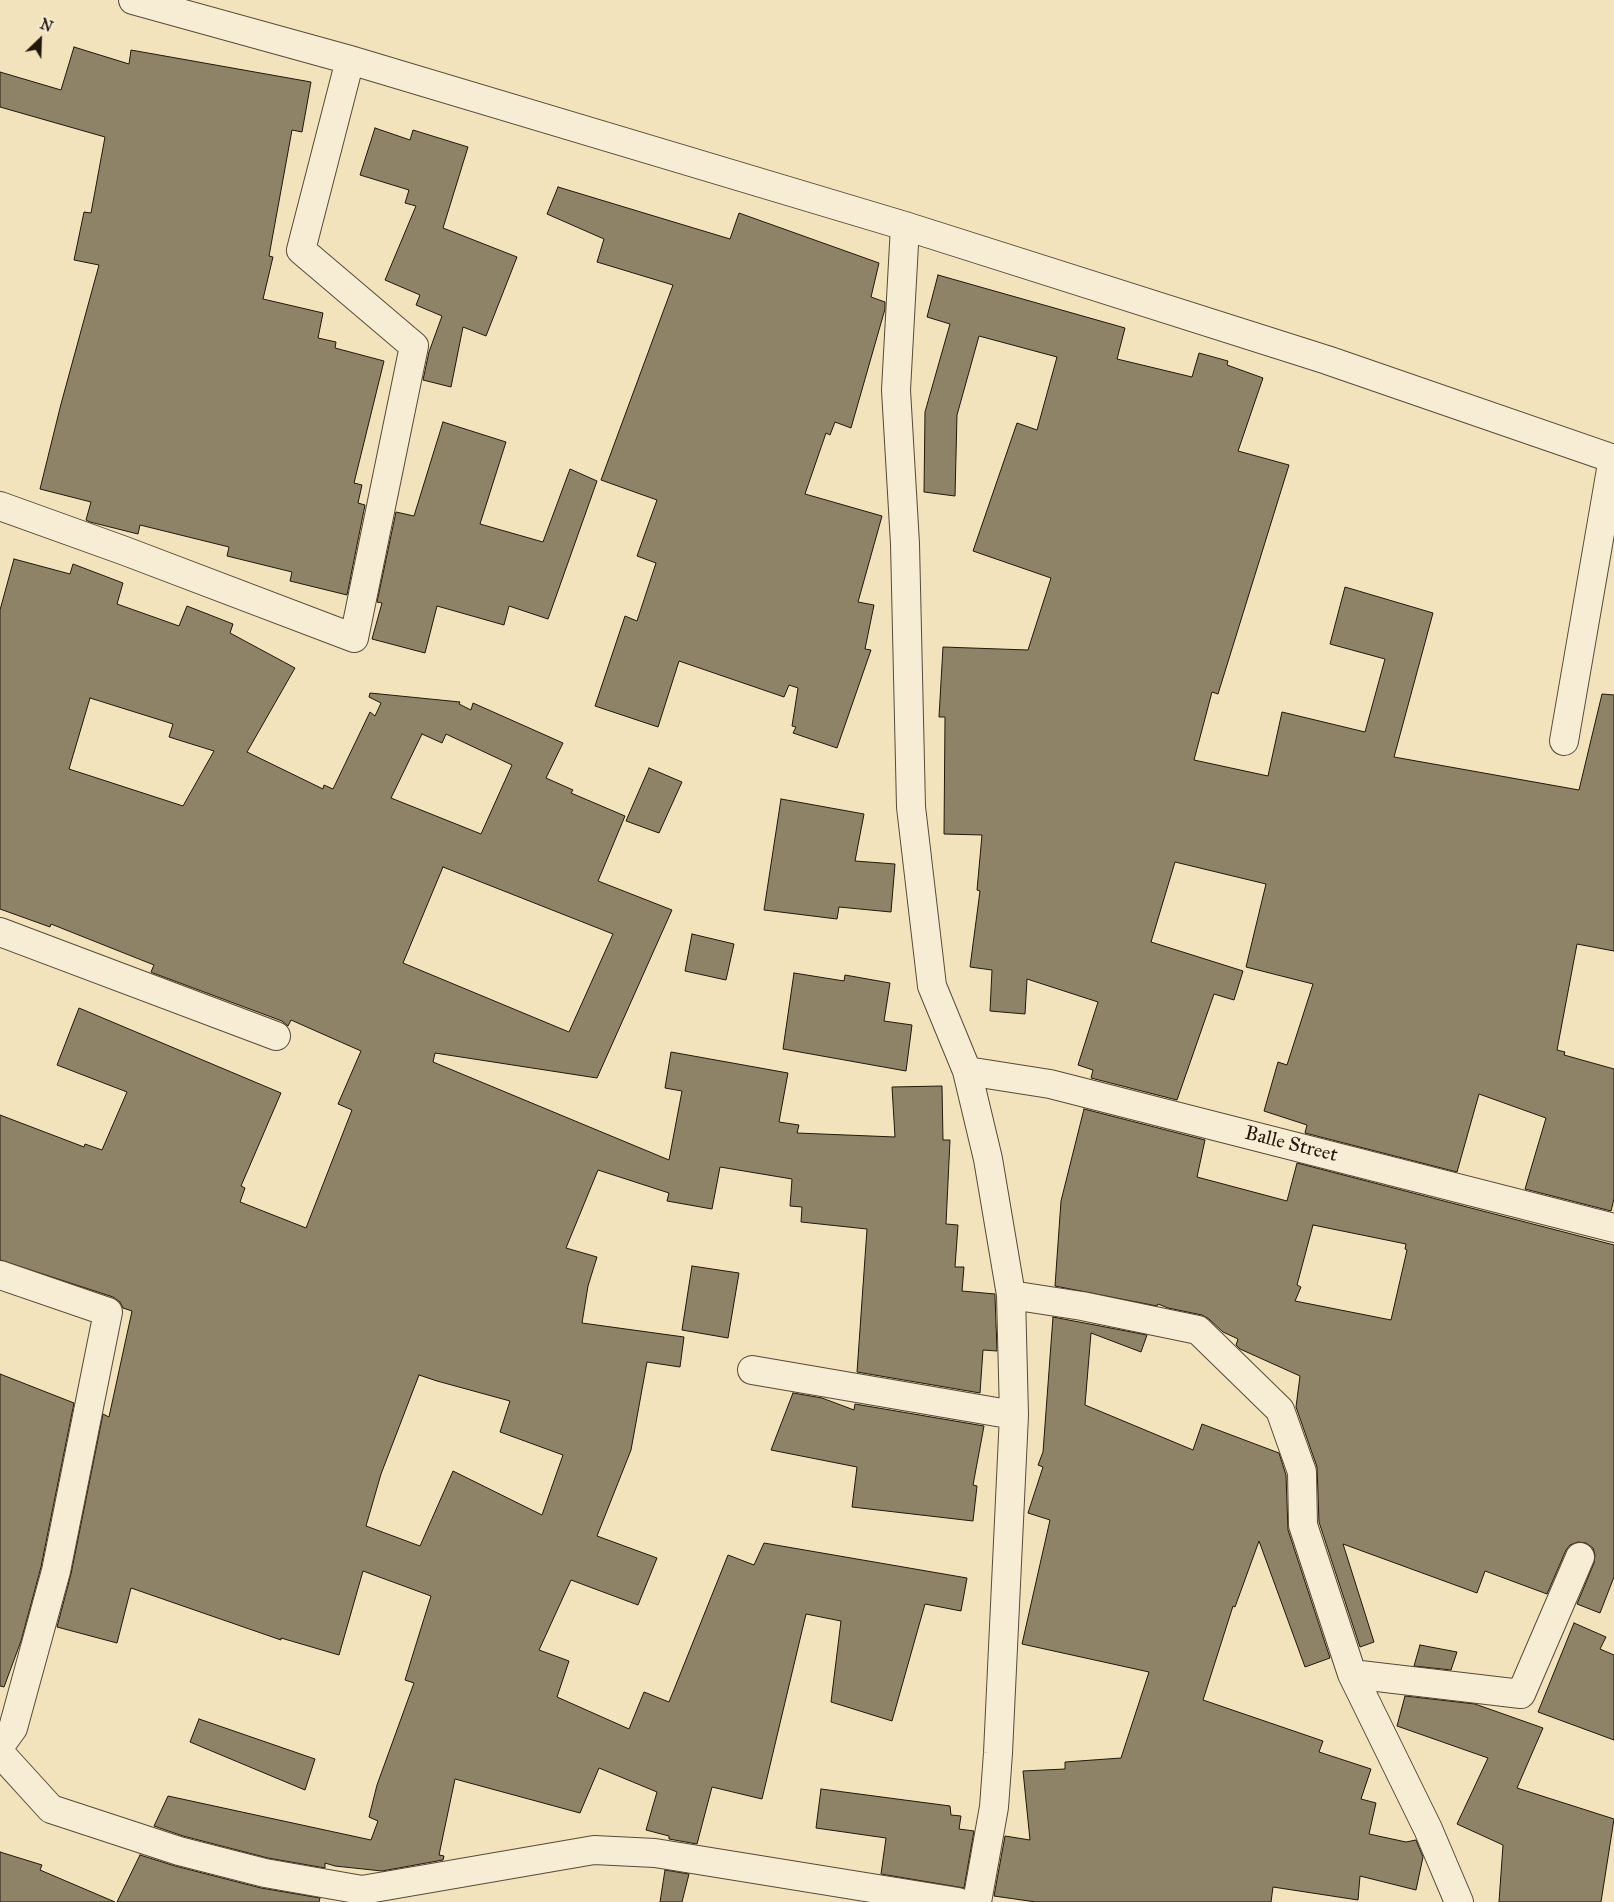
<!DOCTYPE html>
<style>
body{margin:0}
#map{position:relative;width:1614px;height:1902px;overflow:hidden;background:#f2e3bd;font-family:"IM FELL Great Primer",serif}
canvas{display:block}
.north{position:absolute;left:15px;top:15px;width:50px;height:50px;-webkit-text-stroke:4px #f7edd4;paint-order:stroke;rotate:24deg;font-size:14px;font-weight:700;line-height:20px;text-align:center;color:#21180a}
.north::after{content:'';display:block;margin:auto;width:18px;height:22px;background:#21180a;clip-path:polygon(50% 0,100% 100%,50% 72%,0 100%)}
</style>
<div id="map">
<canvas width="1614" height="1902"></canvas>
<div class="north">N</div>
</div>
<script>
const ctx = document.querySelector('canvas').getContext('2d');
ctx.lineJoin = 'round';
function fill(path, color) { ctx.fillStyle = color; ctx.fill(path, 'evenodd'); }
const poly = rows => new Path2D(rows.map(r => 'M' + r).join(''));
function trace(path, color, width, dash) { ctx.strokeStyle = color; ctx.lineWidth = width; ctx.lineCap = dash ? 'butt' : 'round'; ctx.setLineDash(dash || []); ctx.stroke(path); }
function write(font, color, halo, rows, align = 'center') {
  ctx.font = font + ' "IM FELL Great Primer",serif'; ctx.lineWidth = 4; ctx.setLineDash([]); ctx.textBaseline = 'middle'; ctx.strokeStyle = halo; ctx.fillStyle = color; for (const [text, x, y, turn = 0] of rows) {
    ctx.save(); ctx.translate(x, y); ctx.rotate((+turn || 0) * Math.PI / 180); ctx.textAlign = isNaN(turn) ? turn : align; if (halo) ctx.strokeText(text, 0, 0); ctx.fillText(text, 0, 0); ctx.restore();
  }
}
const building = poly([
 [74,47,129,64,131,50,311,82,302,132,292,130,269,256,273,257,263,299,323,313,318,338,336,342,335,348,384,361,354,483,362,485,358,503,365,505,347,595,290,581,292,572,227,556,229,547,140,525,138,534,90,522,86,520,91,502,40,489,61,404,99,265,74,260,84,212,91,213,105,137,0,107,0,72,61,90,74,47],
 [375,128,410,140,413,130,468,147,443,228,517,257,486,336,463,327,451,387,423,380,429,352,442,316,416,305,420,295,385,280,416,206,405,203,409,190,360,175,375,128],
 [558,187,730,239,739,213,879,263,871,297,885,302,885,309,851,428,835,422,830,435,826,433,805,494,882,516,858,602,874,605,865,649,871,650,837,748,793,733,796,727,792,726,798,688,789,685,784,697,679,661,658,727,595,706,625,616,637,621,656,563,637,556,657,500,601,480,673,285,597,262,604,239,547,214,558,187],
 [938,275,1125,328,1117,359,1192,377,1199,353,1228,361,1227,365,1263,378,1238,451,1289,465,1218,694,1212,692,1194,760,1268,776,1282,712,1365,732,1385,659,1330,644,1345,587,1433,613,1394,757,1579,790,1602,694,1614,695,1614,951,1577,944,1557,1050,1565,1052,1564,1055,1614,1069,1614,1199,1611,1211,1525,1189,1546,1118,1479,1094,1457,1172,1305,1133,1307,1125,1264,1111,1278,1062,1287,1065,1313,984,1246,967,1266,884,1175,862,1151,942,1243,971,1234,1000,1214,994,1177,1100,1091,1078,1093,1070,1078,1065,1098,1002,1027,979,1025,1014,990,1011,992,970,970,967,980,891,977,890,982,835,944,834,945,717,939,717,943,647,1028,650,1051,578,973,551,1017,423,1037,430,1057,357,979,336,957,415,955,496,924,492,925,412,950,324,927,317,938,275],
 [443,422,506,442,480,524,543,542,570,469,597,481,548,619,509,606,504,625,437,606,425,653,372,639,382,603,377,602,396,512,414,516,443,422],
 [14,559,70,574,73,564,123,583,117,604,179,626,187,606,233,624,230,633,295,668,247,752,323,789,324,785,333,789,370,712,375,716,381,703,369,697,370,693,460,702,459,704,471,710,473,703,563,743,546,778,573,790,571,793,625,816,598,881,672,910,597,1078,435,1053,433,1062,669,1160,682,1091,665,1088,671,1052,788,1073,779,1122,799,1125,797,1133,895,1137,892,1087,942,1086,943,1140,950,1140,946,1224,958,1225,955,1267,964,1267,962,1291,995,1294,995,1296,997,1351,983,1350,980,1393,857,1372,867,1229,801,1222,802,1207,790,1206,792,1179,720,1167,712,1209,667,1201,669,1193,598,1170,566,1248,597,1257,588,1286,582,1323,684,1337,680,1367,647,1362,631,1450,597,1536,657,1558,638,1605,571,1580,539,1650,569,1661,557,1697,629,1729,644,1692,669,1702,728,1555,754,1565,764,1543,967,1578,961,1611,925,1604,892,1721,831,1702,841,1621,806,1614,762,1799,712,1787,697,1844,669,1839,669,1836,646,1830,657,1792,599,1768,580,1813,455,1779,439,1855,444,1856,443,1860,382,1871,335,1866,325,1863,325,1868,268,1858,183,1836,154,1826,168,1796,371,1840,378,1821,369,1817,377,1785,414,1683,405,1680,431,1596,363,1571,339,1655,281,1638,281,1640,131,1588,117,1643,57,1627,71,1574,103,1414,109,1417,132,1311,123,1308,120,1302,113,1297,0,1260,0,1115,84,1147,85,1144,102,1150,127,1092,57,1065,79,1008,281,1093,241,1186,245,1188,240,1202,306,1228,352,1110,338,1104,361,1051,291,1020,288,1026,282,1021,153,973,151,972,154,965,51,924,50,927,0,909,0,610,14,559],
 [90,698,173,724,169,737,214,751,183,806,69,769,90,698],
 [422,734,442,743,446,734,512,765,481,834,391,798,422,734],
 [443,867,613,934,569,1032,403,963,443,867],
 [419,1375,437,1381,510,1401,500,1432,563,1455,542,1515,453,1471,420,1546,366,1526,381,1474,419,1375],
 [649,768,682,782,659,833,626,821,649,768],
 [781,799,864,814,855,861,895,864,891,912,839,907,837,919,764,910,781,799],
 [692,934,734,944,726,980,685,971,692,934],
 [794,973,844,981,845,975,890,983,884,1021,912,1025,906,1071,783,1049,794,973],
 [1084,1109,1205,1140,1197,1177,1287,1201,1297,1163,1614,1245,1614,1577,1600,1613,1577,1604,1594,1563,1595,1555,1593,1548,1586,1543,1578,1542,1570,1545,1566,1550,1547,1594,1485,1571,1477,1593,1343,1544,1374,1642,1360,1647,1319,1522,1317,1467,1296,1407,1300,1376,1240,1349,1236,1345,1238,1339,1223,1332,1209,1319,1202,1315,1168,1308,1158,1304,1157,1306,1055,1286,1061,1201,1084,1109],
 [1313,1225,1406,1244,1405,1249,1407,1250,1391,1320,1295,1301,1301,1287,1297,1285,1313,1225],
 [692,1266,739,1273,728,1338,682,1330,692,1266],
 [1053,1317,1147,1335,1141,1352,1091,1333,1085,1405,1193,1450,1202,1424,1279,1453,1286,1475,1288,1530,1330,1658,1305,1667,1259,1541,1235,1607,1233,1606,1203,1700,1323,1741,1319,1752,1371,1769,1361,1799,1376,1803,1369,1834,1406,1842,1416,1840,1423,1857,1416,1890,1360,1876,1358,1900,1273,1887,1271,1902,1036,1902,994,1896,1005,1836,1030,1840,1023,1771,1065,1769,1065,1762,1121,1758,1149,1672,1022,1644,1050,1520,1028,1513,1043,1467,1038,1465,1043,1452,1053,1317],
 [0,1374,74,1403,41,1567,21,1641,4,1687,0,1686,0,1374],
 [793,1393,822,1398,854,1410,855,1404,984,1426,973,1485,977,1486,973,1521,852,1507,857,1467,771,1450,793,1393],
 [1574,1623,1606,1637,1600,1649,1614,1655,1614,1740,1538,1712,1574,1623],
 [1420,1645,1457,1652,1451,1670,1414,1666,1420,1645],
 [1405,1696,1475,1704,1543,1728,1517,1788,1614,1819,1601,1902,1499,1902,1503,1845,1457,1824,1488,1758,1397,1726,1405,1696],
 [199,1719,315,1759,305,1790,190,1742,199,1719],
 [821,1789,950,1806,951,1815,961,1816,959,1829,974,1831,964,1888,881,1874,886,1838,816,1828,821,1789],
 [0,1852,42,1865,40,1870,115,1902,0,1902,0,1852],
 [140,1855,175,1866,261,1888,320,1898,319,1902,117,1902,140,1855],
 [665,1870,689,1874,682,1902,660,1902,665,1870]
]);
fill(building, '#8e8267');
trace(building, '#21180a', 1);
const minor = poly([
 [133,0,350,60,905,226,1327,360,1614,459],
 [905,226,896,390,905,544,911,807,932,986,967,1071,988,1159,1011,1295,1014,1415,998,1753,994,1807,977,1902],
 [0,506,125,551,354,638,414,346,301,250,350,60],
 [1564,741,1613,458],
 [0,932,276,1036],
 [967,1071,1050,1084,1614,1228],
 [0,1275,108,1312,56,1571,13,1728,0,1746],
 [1011,1295,1082,1306,1198,1330,1280,1410,1302,1472,1303,1525,1352,1674,1428,1829,1459,1902],
 [752,1370,1014,1415],
 [1352,1674,1521,1694,1580,1557],
 [0,1753,51,1809,179,1851,265,1873,362,1890,594,1850,655,1853,958,1902]
]);
trace(minor, '#554b37', 30);
trace(minor, '#f7edd4', 28);
write('20px', '#21180a', '#f7edd4', [
 ["Balle Street",1291,1145,14]
]);
</script>
